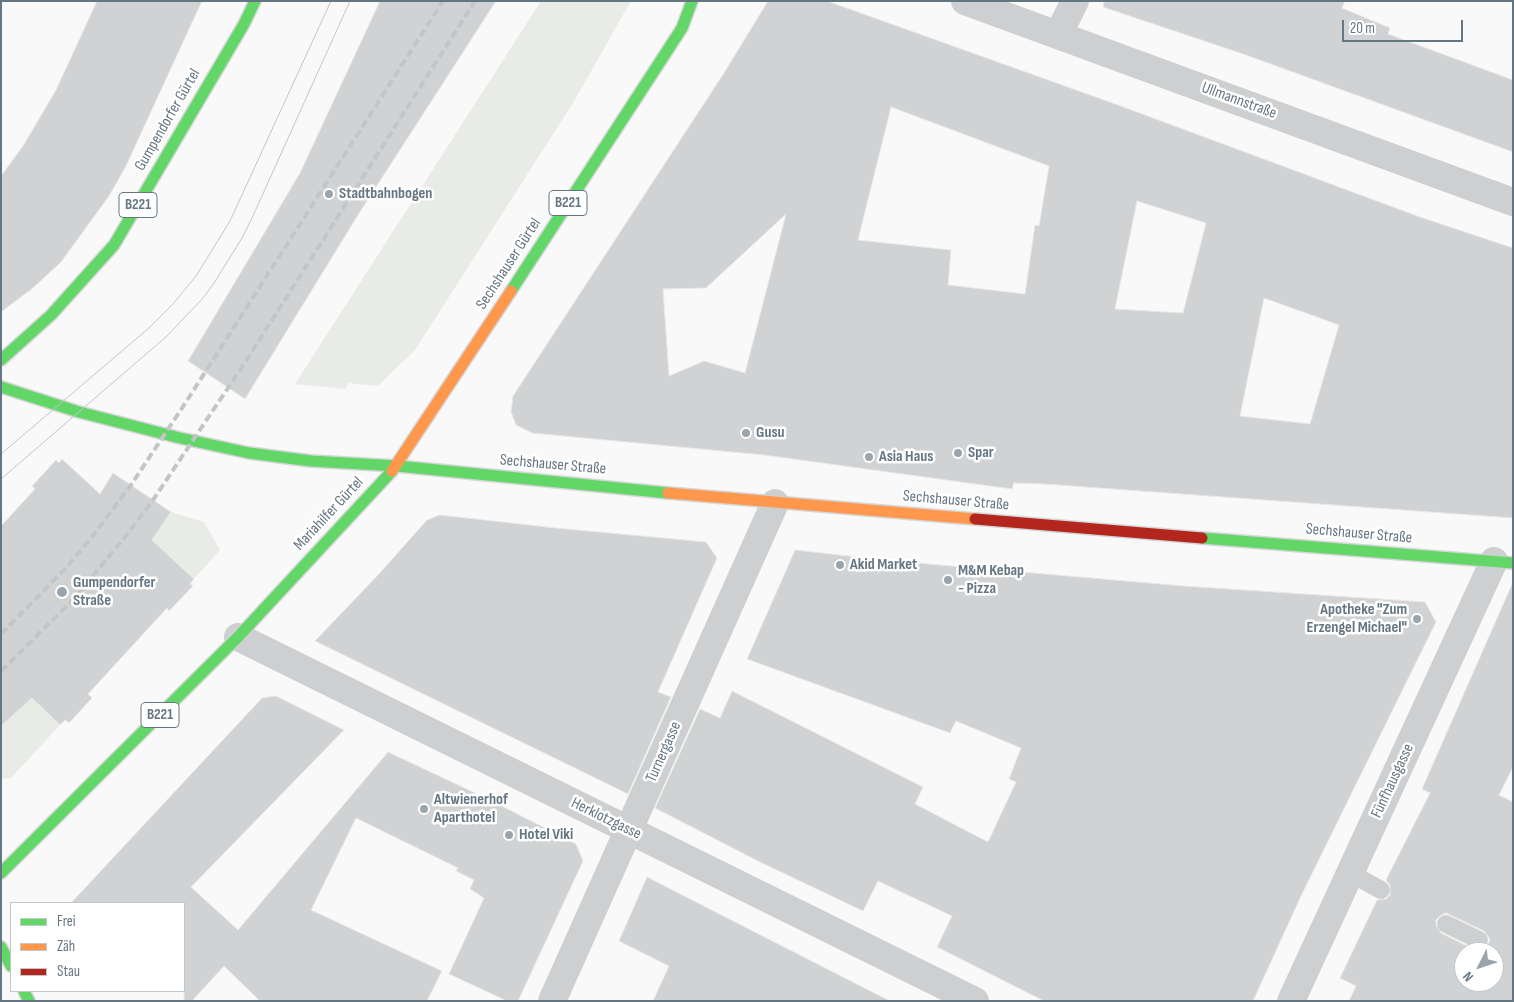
<!DOCTYPE html>
<meta charset="utf-8">
<style>
body{margin:0}
#map{position:relative;width:1514px;height:1002px;overflow:hidden;background:#f9f9f9;font-family:"Sofia Sans Condensed",sans-serif}
canvas{display:block}
.frame{position:absolute;inset:0;border:2px solid #657683;pointer-events:none}
.legend{position:absolute;left:10px;top:902px;width:175px;height:90px;box-sizing:border-box;background:#fff;border:1px solid #c1c8cd;margin:0;padding:6px 9px;list-style:none;font-size:15px;color:#657683}
.legend li{display:flex;align-items:center;gap:10px;height:25px}
.legend b{width:25px;border:1px solid #c1c8cd}
.north{position:absolute;left:1454px;top:942px;width:50px;height:50px;box-sizing:border-box;background:#fff;border:1px solid #c1c8cd;border-radius:50%;rotate:229deg;font-size:14px;font-weight:700;line-height:20px;text-align:center;color:#657683}
.north::after{content:'';display:block;margin:auto;width:18px;height:22px;background:#99a4ac;clip-path:polygon(50% 0,100% 100%,50% 72%,0 100%)}
.scale{position:absolute;left:1342px;top:20px;width:121px;height:22px;box-sizing:border-box;border:2px solid #657683;border-top:0;padding-left:6px;font-size:15px;line-height:18px;white-space:nowrap;color:#657683;-webkit-text-stroke:4px #fff;paint-order:stroke}
</style>
<div id="map">
<canvas width="1514" height="1002"></canvas>
<div class="frame"></div>
<ul class="legend">
<li><b style="height:6px;background:#63d668"></b>Frei</li>
<li><b style="height:6px;background:#ff974d"></b>Zäh</li>
<li><b style="height:6px;background:#b3261e"></b>Stau</li>
</ul>
<div class="north">N</div>
<div class="scale">20 m</div>
</div>
<script>
const ctx = document.querySelector('canvas').getContext('2d');
ctx.lineJoin = 'round';
function fillPath(path, color) {
  ctx.fillStyle = color;
  ctx.fill(path, 'evenodd');
}
function toPath(rows) {
  const path = new Path2D();
  for (const r of rows) {
    path.moveTo(r[0], r[1]);
    for (let i = 2; i < r.length; i += 2) path.lineTo(r[i], r[i + 1]);
  }
  return path;
}
function stroke(path, color, width, dash) {
  ctx.strokeStyle = color;
  ctx.lineWidth = width;
  ctx.lineCap = dash ? 'butt' : 'round';
  ctx.setLineDash(dash || []);
  ctx.stroke(path);
}
function write(font, color, halo, rows, align = 'center') {
  ctx.font = font + ' "Sofia Sans Condensed",sans-serif';
  ctx.lineWidth = 5;
  ctx.setLineDash([]);
  ctx.textBaseline = 'middle';
  ctx.strokeStyle = halo;
  ctx.fillStyle = color;
  for (const [text, x, y, turn = 0] of rows) {
    ctx.save();
    ctx.translate(x, y);
    ctx.rotate((+turn || 0) * Math.PI / 180);
    ctx.textAlign = isNaN(turn) ? turn : align;
    if (halo) ctx.strokeText(text, 0, 0);
    ctx.fillText(text, 0, 0);
    ctx.restore();
  }
}
const green = toPath([
 [541,1,631,1,573,103,415,350,378,386,348,383,346,389,295,384],
 [171,512,204,522,220,550,194,579,173,559,149,545],
 [36,694,39,705,60,725,11,778,1,779,1,725]
]);
const building = toPath([
 [97,1,202,1,125,168,109,196,61,262,33,288,1,312,1,176,23,146,56,90,97,1],
 [380,1,496,1,358,215,245,399,188,361,300,173,380,1],
 [768,1,827,1,1118,105,1420,217,1513,248,1513,518,1044,484,1014,483,1012,489,764,455,532,433,516,425,511,412,513,396,724,73,768,1],
 [891,107,1049,166,1039,226,1035,225,1025,294,948,285,951,250,858,240,891,107],
 [1137,201,1206,223,1183,313,1115,309,1137,201],
 [786,214,745,373,704,361,669,376,663,289,706,288,786,214],
 [1264,298,1339,325,1310,424,1240,416,1264,298],
 [1104,1,1345,1,1342,8,1390,28,1388,34,1513,80,1513,152,1246,55,1103,7,1104,1],
 [62,459,100,494,113,473,171,512,152,540,194,579,190,584,193,586,169,611,167,608,88,694,92,698,69,723,65,720,60,725,32,698,1,726,1,526,35,489,32,486,56,460,59,463,62,459],
 [440,515,556,528,706,542,717,558,658,692,671,697,628,794,315,641,378,575,427,520,440,515],
 [795,550,894,561,1184,586,1425,602,1436,622,1301,896,1253,1001,1044,1001,937,947,952,916,878,881,863,911,760,862,655,808,700,709,720,718,732,691,923,787,915,804,988,842,1016,782,1009,779,1021,748,956,721,950,733,747,659,795,550],
 [1513,582,1513,767,1499,795,1513,802,1513,1001,1349,1001,1356,986,1340,978,1377,900,1386,899,1390,895,1390,885,1386,880,1430,793,1422,789,1513,582],
 [1446,913,1484,931,1490,939,1488,945,1480,950,1475,950,1441,933,1436,925,1436,920,1440,916,1446,913],
 [1464,952,1494,952,1494,982,1464,982,1464,952],
 [276,696,344,730,191,887,238,930,388,752,490,800,576,844,583,861,518,1001,507,1001,449,974,484,898,470,889,474,880,456,871,458,868,356,818,311,910,442,971,427,1001,260,1001,224,966,192,1001,184,1001,184,903,71,903,262,698,276,696],
 [647,877,731,920,890,1001,653,1001,669,966,619,941,647,877]
]);
const lane = toPath([
 [1350,873,1381,890],
 [1446,924,1479,940]
]);
const street = toPath([
 [965,1,1513,202],
 [1058,35,1075,1],
 [238,637,975,1001],
 [552,1001,775,503],
 [1291,1001,1494,561]
]);
const fast = toPath([
 [511,291,682,28,692,1],
 [1,360,51,315,114,245,244,24,255,1],
 [1,387,79,412,180,438,249,453,311,461,397,466,668,493],
 [1202,538,1513,563],
 [1,873,238,637,392,471],
 [1,947,11,966],
 [24,991,29,1001]
]);
const slow = toPath([
 [392,471,511,291],
 [668,493,975,519]
]);
const jam = toPath([
 [975,519,1202,538]
]);
const tram = toPath([
 [1,454,149,328,173,304,196,276,230,221,331,1],
 [1,479,167,336,203,298,214,283,242,238,252,218,350,1]
]);
const rail = toPath([
 [1,634,66,568,92,537,131,485,186,402,443,1],
 [1,671,72,601,125,537,153,500,244,364,475,1]
]);
const markers = [
 [329,194,5,"#99a4ac"],
 [746,433,5,"#99a4ac"],
 [958,453,5,"#99a4ac"],
 [869,457,5,"#99a4ac"],
 [840,565,5,"#99a4ac"],
 [948,580,5,"#99a4ac"],
 [62,592,6,"#99a4ac"],
 [1417,619,5,"#99a4ac"],
 [424,809,5,"#99a4ac"],
 [509,835,5,"#99a4ac"]
];
const shields = [
 [568,203,38],
 [138,205,38],
 [160,715,38]
];
const shieldNames = [
 ["B221",568,203],
 ["B221",138,205],
 ["B221",160,715]
];
const streetNames = [
 ["Ullmannstraße",1239,101,20],
 ["Gumpendorfer Gürtel",168,120,-60],
 ["Sechshauser Gürtel",509,264,-57],
 ["Sechshauser Straße",553,465,5],
 ["Sechshauser Straße",956,501,5],
 ["Mariahilfer Gürtel",329,514,-47],
 ["Sechshauser Straße",1359,534,5],
 ["Turnergasse",664,752,-66],
 ["Fünfhausgasse",1393,781,-65],
 ["Herklotzgasse",606,819,26]
];
const poiNames = [
 ["Stadtbahnbogen",339,194],
 ["Gusu",756,433],
 ["Spar",968,453],
 ["Asia Haus",879,457],
 ["Akid Market",850,565],
 ["M&M Kebap",958,571],
 ["- Pizza",958,589],
 ["Gumpendorfer",73,583],
 ["Straße",73,601],
 ["Apotheke \"Zum",1407,610,"right"],
 ["Erzengel Michael\"",1407,628,"right"],
 ["Altwienerhof",434,800],
 ["Aparthotel",434,818],
 ["Hotel Viki",519,835]
];
fillPath(green, '#e8ebe6');
fillPath(building, '#d0d2d3');
stroke(building, '#e8e8e8', 1);
stroke(fast, '#d5d6d7', 14);
stroke(slow, '#d5d6d7', 14);
stroke(jam, '#d5d6d7', 14);
stroke(lane, '#cecfd0', 18);
stroke(street, '#cecfd0', 28);
stroke(fast, '#63d668', 11);
stroke(slow, '#ff974d', 11);
stroke(jam, '#b3261e', 11);
stroke(tram, '#c3c5c6', 1);
stroke(rail, '#c3c5c6', 4, [8, 4]);
for (const [x, y, r, color] of markers) {
  const dot = new Path2D();
  dot.arc(x, y, r, 0, 2 * Math.PI);
  ctx.fillStyle = color;
  ctx.fill(dot);
  stroke(dot, '#fff', 2);
}
for (const [x, y, w] of shields) {
  const box = new Path2D();
  box.roundRect(x - w / 2, y - 12.5, w, 25, 4);
  ctx.fillStyle = '#fff';
  ctx.fill(box);
  stroke(box, '#657683', 1);
}
write('bold 15px', '#657683', null, shieldNames);
write('16px', '#657683', '#fff', streetNames);
write('bold 16px', '#657683', '#fff', poiNames, 'left');
</script>
